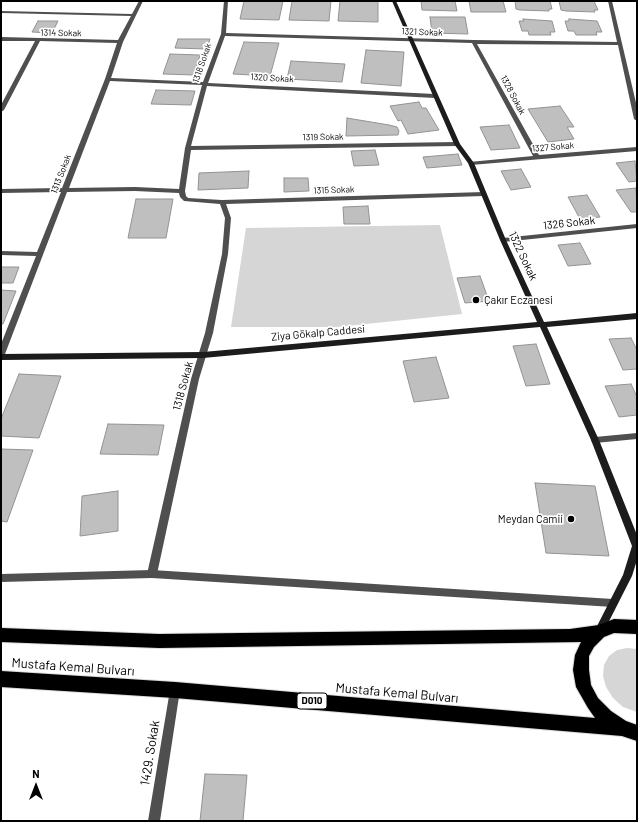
<!DOCTYPE html>
<meta charset="utf-8">
<style>
body{margin:0}
#map{position:relative;width:638px;height:822px;overflow:hidden;background:#fff;font-family:Barlow,sans-serif}
canvas{display:block}
.frame{position:absolute;inset:0;border:2px solid #000;pointer-events:none}
.north{position:absolute;left:16px;top:766px;width:40px;height:40px;-webkit-text-stroke:3px #fff;paint-order:stroke;rotate:0deg;font-size:11px;font-weight:700;line-height:16px;text-align:center;color:#000}
.north::after{content:'';display:block;margin:auto;width:14px;height:18px;background:#000;clip-path:polygon(50% 0,100% 100%,50% 72%,0 100%)}
</style>
<div id="map">
<canvas width="638" height="822"></canvas>
<div class="frame"></div>
<div class="north">N</div>
</div>
<script>
const ctx = document.querySelector('canvas').getContext('2d');
ctx.lineJoin = 'round';
function fillPath(path, color) {
  ctx.fillStyle = color;
  ctx.fill(path, 'evenodd');
}
function toPath(rows) {
  const path = new Path2D();
  for (const r of rows) {
    path.moveTo(r[0], r[1]);
    for (let i = 2; i < r.length; i += 2) path.lineTo(r[i], r[i + 1]);
  }
  return path;
}
function stroke(path, color, width, dash) {
  ctx.strokeStyle = color;
  ctx.lineWidth = width;
  ctx.lineCap = dash ? 'butt' : 'round';
  ctx.setLineDash(dash || []);
  ctx.stroke(path);
}
function write(font, color, halo, rows, align = 'center') {
  ctx.font = font + ' Barlow,sans-serif';
  ctx.lineWidth = 3.5;
  ctx.setLineDash([]);
  ctx.textBaseline = 'middle';
  ctx.strokeStyle = halo;
  ctx.fillStyle = color;
  for (const [text, x, y, turn = 0] of rows) {
    ctx.save();
    ctx.translate(x, y);
    ctx.rotate((+turn || 0) * Math.PI / 180);
    ctx.textAlign = isNaN(turn) ? turn : align;
    if (halo) ctx.strokeText(text, 0, 0);
    ctx.fillText(text, 0, 0);
    ctx.restore();
  }
}
const green = toPath([
 [440,225,462,314,337,327,231,327,246,228],
 [627,648,637,649,637,712,623,707,613,698,606,687,603,676,604,665,609,656,617,650]
]);
const building = toPath([
 [244,1,283,1,279,20,240,19,244,1],
 [292,1,331,1,329,21,289,20,292,1],
 [340,1,378,1,378,22,338,21,340,1],
 [421,1,455,1,457,11,422,10,421,1],
 [469,1,503,1,506,12,471,12,469,1],
 [515,1,550,1,552,9,549,9,549,11,520,10,516,9,515,1],
 [559,1,594,1,598,10,594,10,595,12,566,11,561,10,559,1],
 [430,17,465,17,468,34,432,33,430,17],
 [523,19,552,21,555,32,550,32,551,35,529,35,528,31,522,31,519,21,524,21,523,19],
 [569,19,597,21,602,32,596,32,597,35,576,35,574,31,568,31,565,21,569,21,569,19],
 [38,21,58,21,52,33,32,32,38,21],
 [178,39,210,39,207,49,175,48,178,39],
 [244,42,279,43,270,76,233,74,244,42],
 [366,50,404,52,401,86,361,83,366,50],
 [170,54,200,55,194,75,163,74,170,54],
 [291,61,345,64,342,82,287,79,291,61],
 [156,90,195,91,191,105,151,104,156,90],
 [419,102,422,108,426,108,439,130,408,134,401,120,398,121,390,106,419,102],
 [560,106,574,127,567,127,574,139,548,142,528,109,560,106],
 [347,118,389,125,397,127,399,131,398,135,346,136,347,118],
 [509,125,520,148,491,150,480,127,509,125],
 [375,150,379,165,354,166,351,151,375,150],
 [458,154,462,165,427,168,423,157,458,154],
 [635,161,637,181,629,182,616,163,635,161],
 [521,169,531,187,511,190,501,171,521,169],
 [249,171,248,188,198,190,199,173,249,171],
 [284,178,308,178,309,191,284,192,284,178],
 [636,188,637,212,631,212,616,190,636,188],
 [587,195,600,217,580,219,568,197,587,195],
 [136,199,173,199,166,238,128,238,136,199],
 [368,206,370,224,344,224,343,207,368,206],
 [580,243,591,264,568,266,558,245,580,243],
 [1,267,19,267,13,283,1,283,1,267],
 [480,276,489,301,465,303,457,278,480,276],
 [1,290,16,291,3,324,1,324,1,290],
 [631,338,637,350,637,369,623,370,609,339,631,338],
 [536,344,550,384,526,386,513,346,536,344],
 [436,357,449,398,414,402,403,361,436,357],
 [19,374,61,376,39,438,1,436,1,419,19,374],
 [631,384,637,397,637,415,619,417,605,386,631,384],
 [108,424,164,425,158,455,100,454,108,424],
 [1,449,33,450,7,522,1,521,1,449],
 [535,483,595,486,609,556,546,553,535,483],
 [118,491,118,531,80,536,82,496,118,491],
 [205,774,247,775,243,821,200,821,205,774]
]);
const lane = toPath([
 [152,570,613,599,616,600,618,603,616,606,613,607,152,578,1,582,1,574,152,570]
]);
const street = toPath([
 [139,1,143,1,123,42,111,78,203,82,221,34,224,1,228,1,226,33,474,40,617,42,608,1,612,1,637,107,637,121,634,119,618,45,477,44,539,155,637,147,637,151,471,165,469,164,469,162,533,156,472,43,225,36,208,83,435,94,438,96,435,98,207,86,191,146,457,142,460,144,457,146,191,150,185,191,186,196,188,198,222,200,484,192,487,194,484,196,226,204,231,218,228,254,213,333,199,379,157,574,155,577,152,578,149,577,147,574,191,379,205,333,222,254,225,218,220,204,184,201,180,197,179,193,135,191,67,192,5,354,1,357,1,344,36,256,1,255,1,251,37,252,61,192,1,193,1,189,62,188,105,79,117,43,40,41,4,110,1,112,1,105,35,41,1,41,1,37,118,40,131,16,1,13,1,11,132,14,139,1],
 [110,81,202,85,185,148,179,189,135,187,69,188,110,81],
 [637,224,637,228,503,242,500,240,503,238,637,224],
 [637,433,637,439,595,443,592,442,591,440,592,438,595,437,637,433],
 [175,685,179,686,180,690,160,821,148,821,170,690,171,686,175,685]
]);
const secondary = toPath([
 [392,1,396,1,460,144,474,163,506,240,544,322,637,313,637,319,547,327,599,440,637,535,637,560,632,576,602,635,599,637,596,635,594,632,623,575,632,546,591,440,540,327,203,358,1,360,1,354,203,352,537,322,500,240,468,163,454,144,392,1]
]);
const highway = toPath([
 [614,619,637,620,637,634,614,633,604,637,594,647,589,656,589,670,591,685,598,698,611,711,626,721,637,725,637,741,622,736,175,698,1,687,1,671,175,682,595,718,588,708,576,687,573,670,575,655,581,642,159,648,1,642,1,628,159,634,570,629,599,625,614,619]
]);
const markers = [
 [476,300,4,"#000"],
 [571,519,4,"#000"]
];
const farStreetnames = [
 ["1321 Sokak",422,32,2],
 ["1314 Sokak",61,33,1],
 ["1318 Sokak",202,63,-71],
 ["1320 Sokak",272,78,3],
 ["1328 Sokak",513,95,62],
 ["1319 Sokak",323,137,-1],
 ["1327 Sokak",553,147,-5],
 ["1313 Sokak",61,174,-69],
 ["1315 Sokak",334,190,-2]
];
const shields = [
 [312,701,30]
];
const shieldNames = [
 ["D010",312,701]
];
const streetNames = [
 ["1326 Sokak",569,223,-6],
 ["1322 Sokak",523,256,65],
 ["Ziya Gökalp Caddesi",318,333,-5],
 ["1318 Sokak",183,386,-75]
];
const poiNames = [
 ["Çakır Eczanesi",484,300],
 ["Meydan Camii",563,519,"right"]
];
const nearStreetnames = [
 ["Mustafa Kemal Bulvarı",73,667,4],
 ["Mustafa Kemal Bulvarı",397,693,5],
 ["1429. Sokak",150,753,-81]
];
fillPath(green, '#d6d6d6');
fillPath(building, '#bfbfbf');
stroke(building, '#939393', 1);
stroke(highway, '#dbdbdb', 2);
fillPath(lane, '#4f4f4f');
fillPath(street, '#4f4f4f');
fillPath(secondary, '#1c1c1c');
fillPath(highway, '#000');
for (const [x, y, r, color] of markers) {
  const dot = new Path2D();
  dot.arc(x, y, r, 0, 2 * Math.PI);
  ctx.fillStyle = color;
  ctx.fill(dot);
  stroke(dot, '#fff', 1.5);
}
write('9px', '#000', '#fff', farStreetnames);
for (const [x, y, w] of shields) {
  const box = new Path2D();
  box.roundRect(x - w / 2, y - 8, w, 16, 3);
  ctx.fillStyle = '#fff';
  ctx.fill(box);
  stroke(box, '#000', 1);
}
write('bold 10px', '#000', null, shieldNames);
write('11px', '#000', '#fff', streetNames);
write('11px', '#000', '#fff', poiNames, 'left');
write('13px', '#000', '#fff', nearStreetnames);
</script>
